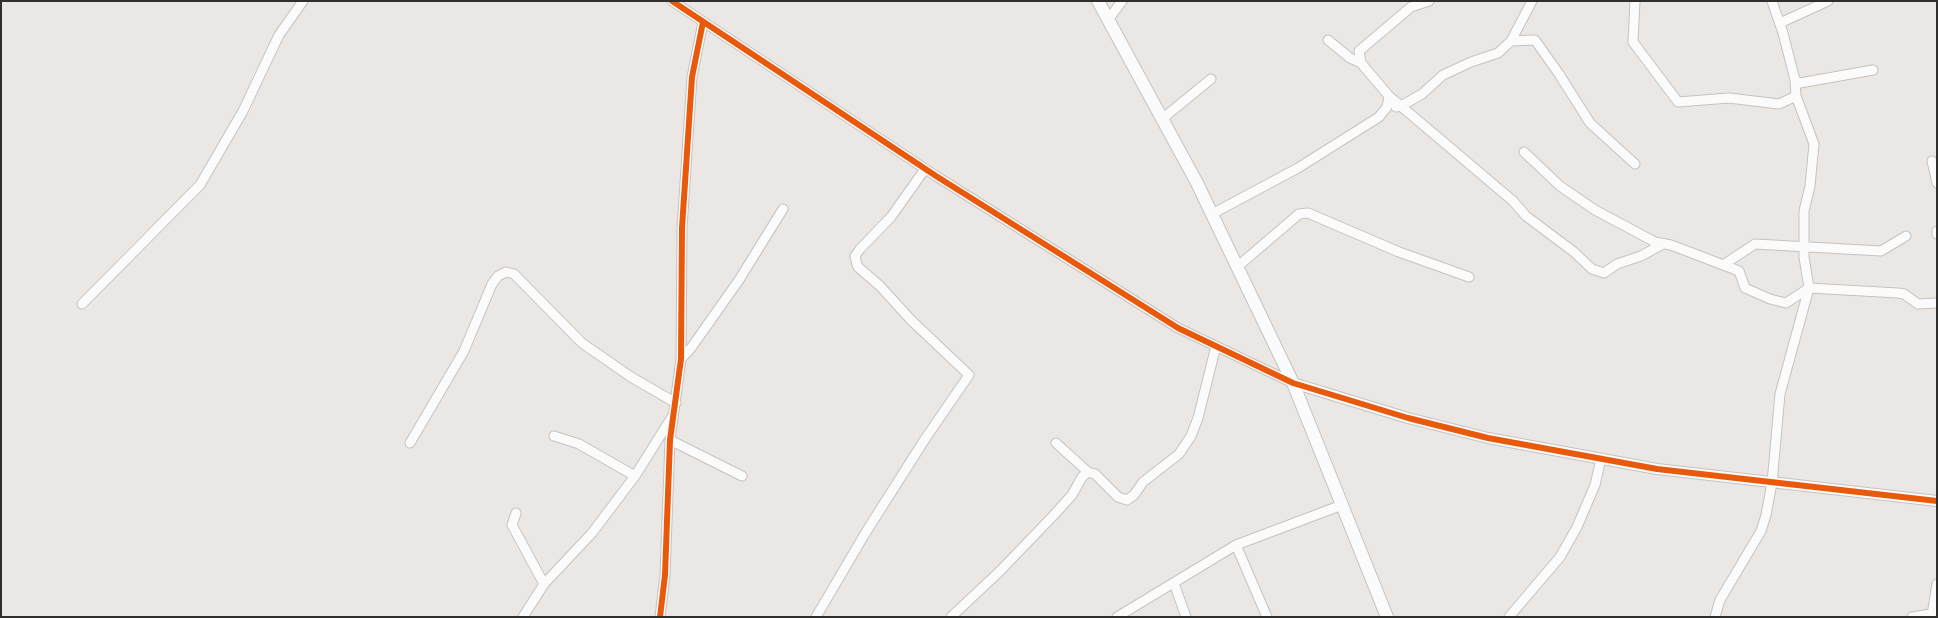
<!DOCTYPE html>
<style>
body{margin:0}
#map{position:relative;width:1938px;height:618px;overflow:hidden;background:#eae7e4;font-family:Montserrat,sans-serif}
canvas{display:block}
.frame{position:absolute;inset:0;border:2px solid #312f2d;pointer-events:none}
</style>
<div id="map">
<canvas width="1938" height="618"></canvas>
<div class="frame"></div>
</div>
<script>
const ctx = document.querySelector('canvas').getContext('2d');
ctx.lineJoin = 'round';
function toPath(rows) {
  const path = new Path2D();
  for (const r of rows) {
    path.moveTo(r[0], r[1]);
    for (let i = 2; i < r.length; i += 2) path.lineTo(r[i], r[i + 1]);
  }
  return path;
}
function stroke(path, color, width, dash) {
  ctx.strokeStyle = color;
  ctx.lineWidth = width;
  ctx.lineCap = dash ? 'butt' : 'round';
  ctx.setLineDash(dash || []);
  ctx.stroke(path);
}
const minor = toPath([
 [672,1,936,176,1178,328,1293,383],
 [1635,1,1633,42,1678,102,1729,98,1779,104,1796,96],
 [1772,1,1783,33,1795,80,1800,83,1873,70],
 [1108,20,1122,1],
 [1780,23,1828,1],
 [1328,40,1350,58,1361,63],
 [1511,41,1535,40,1559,74,1590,123,1635,164],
 [1389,96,1513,201,1526,216,1574,252,1592,269,1604,273,1617,264,1641,256,1663,244],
 [1396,107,1401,106,1422,94,1443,75,1471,62,1498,53,1511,41,1532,1],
 [1162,119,1211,79],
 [1524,152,1560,186,1595,210,1655,242,1671,245,1739,271,1745,288,1770,299,1786,303,1809,288,1898,293,1904,294,1918,304,1937,303],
 [1932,161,1937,183],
 [1212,214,1298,168,1379,117,1387,107,1389,96,1361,63,1359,51,1411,7,1429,1],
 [1937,231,1937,234],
 [1723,265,1755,244,1881,251,1906,236],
 [1237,267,1299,214,1308,213,1399,252,1469,277],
 [82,304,200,185,243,111,279,35,303,1],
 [681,359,691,348,739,280,783,209],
 [554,436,579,444,635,476],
 [670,440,742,476],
 [410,443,464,351,492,284,498,276,506,272,514,274,582,343,631,377,676,403],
 [1056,443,1088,472],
 [516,513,512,525,544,584],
 [1236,545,1267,617],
 [1174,583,1186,617],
 [1932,615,1937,584],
 [523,617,544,584,592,533,635,476,672,417],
 [660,617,665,575,670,440,681,359,682,228,692,77,703,22],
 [816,617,866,532,925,439,969,375,911,320,880,286,858,267,856,261,855,256,860,249,891,217,925,169],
 [951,617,999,572,1052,517,1072,495,1082,477,1088,472,1095,474,1118,497,1127,500,1134,495,1143,482,1179,454,1191,436,1198,418,1216,346],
 [1117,617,1236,545,1342,505],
 [1509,617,1560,557,1577,527,1595,485,1601,459],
 [1715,617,1720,600,1761,531,1766,515,1772,483,1780,394,1809,288,1804,257,1804,211,1810,186,1814,144,1796,96,1795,80],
 [1912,617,1937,613]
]);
const tertiary = toPath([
 [1293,383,1408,418,1488,438,1657,469,1937,501]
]);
const secondary = toPath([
 [1098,1,1197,183,1293,383,1387,617]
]);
const cycleway = toPath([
 [672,1,936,176,1178,328,1293,383,1408,418,1488,438,1657,469,1937,501],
 [660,617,665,575,670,440,681,359,682,228,692,77,703,22]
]);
stroke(minor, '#c5c3c1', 11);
stroke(tertiary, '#c5c3c1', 12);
stroke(secondary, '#c5c3c1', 14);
stroke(minor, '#fcfbfb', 9);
stroke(tertiary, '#fcfbfb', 10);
stroke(secondary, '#fcfbfb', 12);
stroke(cycleway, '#e8590c', 6);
</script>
